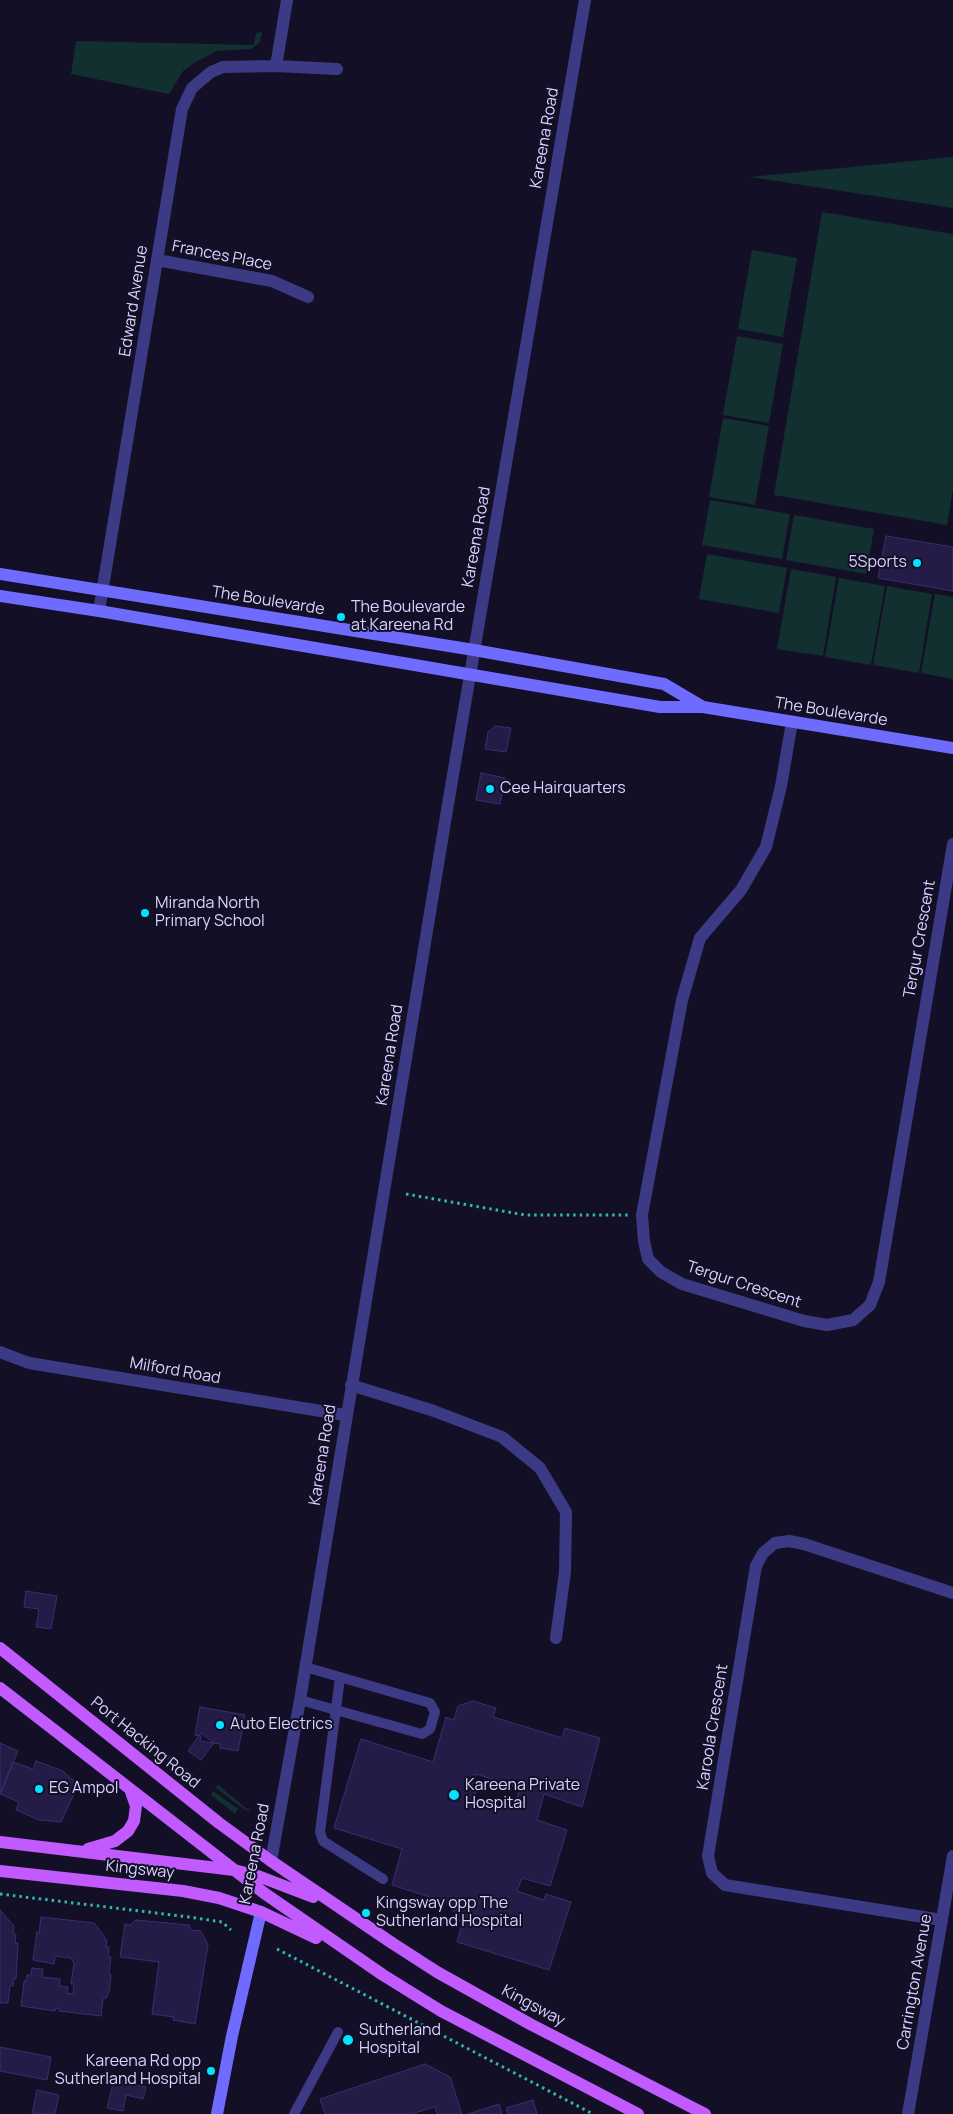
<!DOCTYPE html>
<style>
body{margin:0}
canvas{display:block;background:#130f26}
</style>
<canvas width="953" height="2114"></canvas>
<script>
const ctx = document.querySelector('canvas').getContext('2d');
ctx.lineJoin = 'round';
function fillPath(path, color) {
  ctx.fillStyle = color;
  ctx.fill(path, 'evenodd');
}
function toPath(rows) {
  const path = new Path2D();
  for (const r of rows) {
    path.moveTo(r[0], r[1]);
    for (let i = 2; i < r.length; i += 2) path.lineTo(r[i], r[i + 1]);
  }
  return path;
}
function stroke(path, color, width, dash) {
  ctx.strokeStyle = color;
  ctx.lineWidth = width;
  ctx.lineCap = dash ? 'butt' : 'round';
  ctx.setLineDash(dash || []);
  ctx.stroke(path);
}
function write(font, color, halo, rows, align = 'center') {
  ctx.font = font + ' Manrope,sans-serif';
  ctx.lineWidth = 4;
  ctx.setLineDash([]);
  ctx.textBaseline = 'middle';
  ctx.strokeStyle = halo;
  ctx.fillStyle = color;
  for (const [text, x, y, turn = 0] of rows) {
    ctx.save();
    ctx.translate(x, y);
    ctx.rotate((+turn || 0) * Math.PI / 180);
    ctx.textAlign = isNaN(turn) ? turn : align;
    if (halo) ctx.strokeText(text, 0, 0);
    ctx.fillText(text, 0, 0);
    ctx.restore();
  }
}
const green = toPath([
 [262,32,260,42,251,49,217,51,194,63,183,71,169,94,71,74,76,41,254,45,256,33],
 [953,157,953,208,750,177],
 [822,212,953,234,953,489,947,525,774,495],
 [752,250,797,258,783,337,738,329],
 [737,336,783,344,769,423,723,415],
 [723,418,769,426,755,505,709,497],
 [710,500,790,514,782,559,702,545],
 [794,515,874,529,866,574,786,560],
 [707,554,787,568,779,613,699,599],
 [791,569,836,577,823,656,777,649],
 [839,578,885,586,871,665,825,657],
 [887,586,932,594,919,673,873,665],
 [935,594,953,597,953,679,921,673],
 [168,1754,196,1777,194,1780,166,1758],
 [218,1785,247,1809,249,1809,250,1811,245,1810,216,1788],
 [213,1791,238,1809,235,1814,211,1795]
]);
const building = toPath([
 [886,536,953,547,953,591,878,578,886,536],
 [496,726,511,728,506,752,485,749,488,732,496,726],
 [481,773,505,778,500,804,476,800,481,773],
 [26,1591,57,1596,51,1629,36,1627,39,1609,24,1607,26,1591],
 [473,1701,496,1708,493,1717,562,1738,565,1728,600,1738,582,1807,544,1794,537,1820,567,1830,550,1886,522,1878,517,1891,544,1900,546,1894,571,1902,549,1970,457,1942,462,1924,448,1903,392,1885,402,1849,334,1828,361,1739,433,1762,446,1717,454,1720,458,1706,473,1701],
 [476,1774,520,1788,513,1810,474,1798,476,1790,471,1789,476,1774],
 [200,1707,245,1715,238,1751,220,1748,220,1744,200,1741,201,1736,195,1735,200,1707],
 [201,1733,214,1743,201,1760,188,1751,201,1733],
 [0,1743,18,1751,0,1794,0,1743],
 [36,1761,63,1771,78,1785,61,1822,39,1820,16,1810,19,1802,0,1794,13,1762,33,1769,36,1761],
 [0,1910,14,1926,13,1934,16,1934,15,1943,18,1943,16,1979,14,1978,13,1986,10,1986,8,2003,0,2003,0,1910],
 [41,1917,94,1923,105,1937,105,1940,107,1940,106,1947,109,1947,108,1956,111,1957,109,1974,111,1975,109,1992,106,1998,103,1998,101,2016,59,2011,59,2009,56,2008,55,2011,21,2006,24,1981,26,1981,27,1975,31,1975,32,1968,43,1969,42,1977,60,1979,59,1986,68,1987,67,1993,73,1994,74,1984,71,1984,74,1963,71,1958,55,1956,54,1964,33,1960,37,1932,39,1933,41,1917],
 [136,1920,189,1925,191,1930,201,1931,208,1945,195,2024,173,2020,174,2017,152,2014,159,1962,120,1957,125,1924,130,1925,136,1920],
 [0,2047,51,2057,47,2080,0,2071,0,2047],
 [425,2064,450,2077,462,2114,437,2114,435,2107,411,2114,325,2114,320,2099,425,2064],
 [114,2080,146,2087,143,2099,126,2095,123,2111,107,2108,114,2080],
 [37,2090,59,2095,55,2114,32,2114,37,2090],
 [533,2100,537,2114,508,2114,506,2108,533,2100],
 [499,2104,502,2114,468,2114,499,2104]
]);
const path = toPath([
 [406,1194,525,1215,629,1215],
 [0,1894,189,1917,222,1922,231,1930],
 [277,1949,593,2114]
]);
const lane = toPath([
 [340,1678,320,1832,323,1841,383,1879],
 [300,1700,422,1734,430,1729,435,1712,430,1703,305,1667],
 [294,2114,338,2032]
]);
const street = toPath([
 [276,66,337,69],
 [157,260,272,281,308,297],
 [99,611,182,109,192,88,211,72,223,67,276,66,287,0],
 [792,722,781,786,766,847,741,890,700,938,682,1000,642,1215,644,1241,648,1259,661,1272,682,1284,804,1321,827,1325,853,1320,870,1305,879,1282,953,844],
 [0,1352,29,1363,345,1415],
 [351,1385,434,1411,502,1437,540,1468,566,1512,565,1572,556,1638],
 [271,1861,300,1700,446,816,585,0],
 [942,1920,725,1885,712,1873,708,1856,756,1566,763,1553,775,1543,789,1541,804,1544,953,1593],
 [908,2114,953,1856]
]);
const secondary = toPath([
 [0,574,474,650,664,684,703,707],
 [0,596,99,611,660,707,703,707,953,748],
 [217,2114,232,2036,261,1912]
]);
const primary = toPath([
 [0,1648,219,1823,271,1861,392,1943,437,1972,530,2024,705,2114],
 [0,1688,264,1893,383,1975,441,2011,638,2114],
 [0,1842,234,1870,258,1876,313,1897],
 [88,1849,115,1841,128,1831,134,1821,136,1806,130,1789],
 [0,1871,183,1891,219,1898,261,1912,316,1938]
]);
const markers = [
 [917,563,5,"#00e5ff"],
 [341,617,5,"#00e5ff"],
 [490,789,5,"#00e5ff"],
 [145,913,5,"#00e5ff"],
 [220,1725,5,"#00e5ff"],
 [39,1789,5,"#00e5ff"],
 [454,1795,6,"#00e5ff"],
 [366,1913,5,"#00e5ff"],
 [348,2040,6,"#00e5ff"],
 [211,2071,5,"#00e5ff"]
];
const streetNames = [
 ["Kareena Road",545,138,-80],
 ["Frances Place",222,256,11],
 ["Edward Avenue",134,301,-81],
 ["Kareena Road",477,537,-80],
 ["The Boulevarde",268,601,9],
 ["The Boulevarde",831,712,9],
 ["Tergur Crescent",920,939,-80],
 ["Kareena Road",390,1055,-81],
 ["Tergur Crescent",744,1285,18],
 ["Milford Road",175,1371,10],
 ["Kareena Road",323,1455,-81],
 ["Karoola Crescent",713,1727,-81],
 ["Port Hacking Road",145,1743,39],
 ["Kareena Road",255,1854,-79],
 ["Kingsway",140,1870,6],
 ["Carrington Avenue",915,1982,-80],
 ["Kingsway",533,2006,28]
];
const poiNames = [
 ["5Sports",907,563,"right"],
 ["The Boulevarde",351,608],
 ["at Kareena Rd",351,626],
 ["Cee Hairquarters",500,789],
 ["Miranda North",155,904],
 ["Primary School",155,922],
 ["Auto Electrics",230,1725],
 ["Kareena Private",465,1786],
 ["Hospital",465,1804],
 ["EG Ampol",49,1789],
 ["Kingsway opp The",376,1904],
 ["Sutherland Hospital",376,1922],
 ["Sutherland",359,2031],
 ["Hospital",359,2049],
 ["Kareena Rd opp",201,2062,"right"],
 ["Sutherland Hospital",201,2080,"right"]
];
fillPath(green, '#12302f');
fillPath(building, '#241b47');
stroke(building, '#3b2d73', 1);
stroke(path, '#2fb8b0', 3, [2.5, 4]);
stroke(lane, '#3d3a85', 10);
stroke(street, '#3d3a85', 12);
stroke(secondary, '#6f6bff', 12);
stroke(primary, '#c25bff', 12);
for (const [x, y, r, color] of markers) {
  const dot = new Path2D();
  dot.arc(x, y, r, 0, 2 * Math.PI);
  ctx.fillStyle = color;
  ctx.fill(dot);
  stroke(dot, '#130f26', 2);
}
write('16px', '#d9d4ff', '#130f26', streetNames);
write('16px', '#d9d4ff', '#130f26', poiNames, 'left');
</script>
